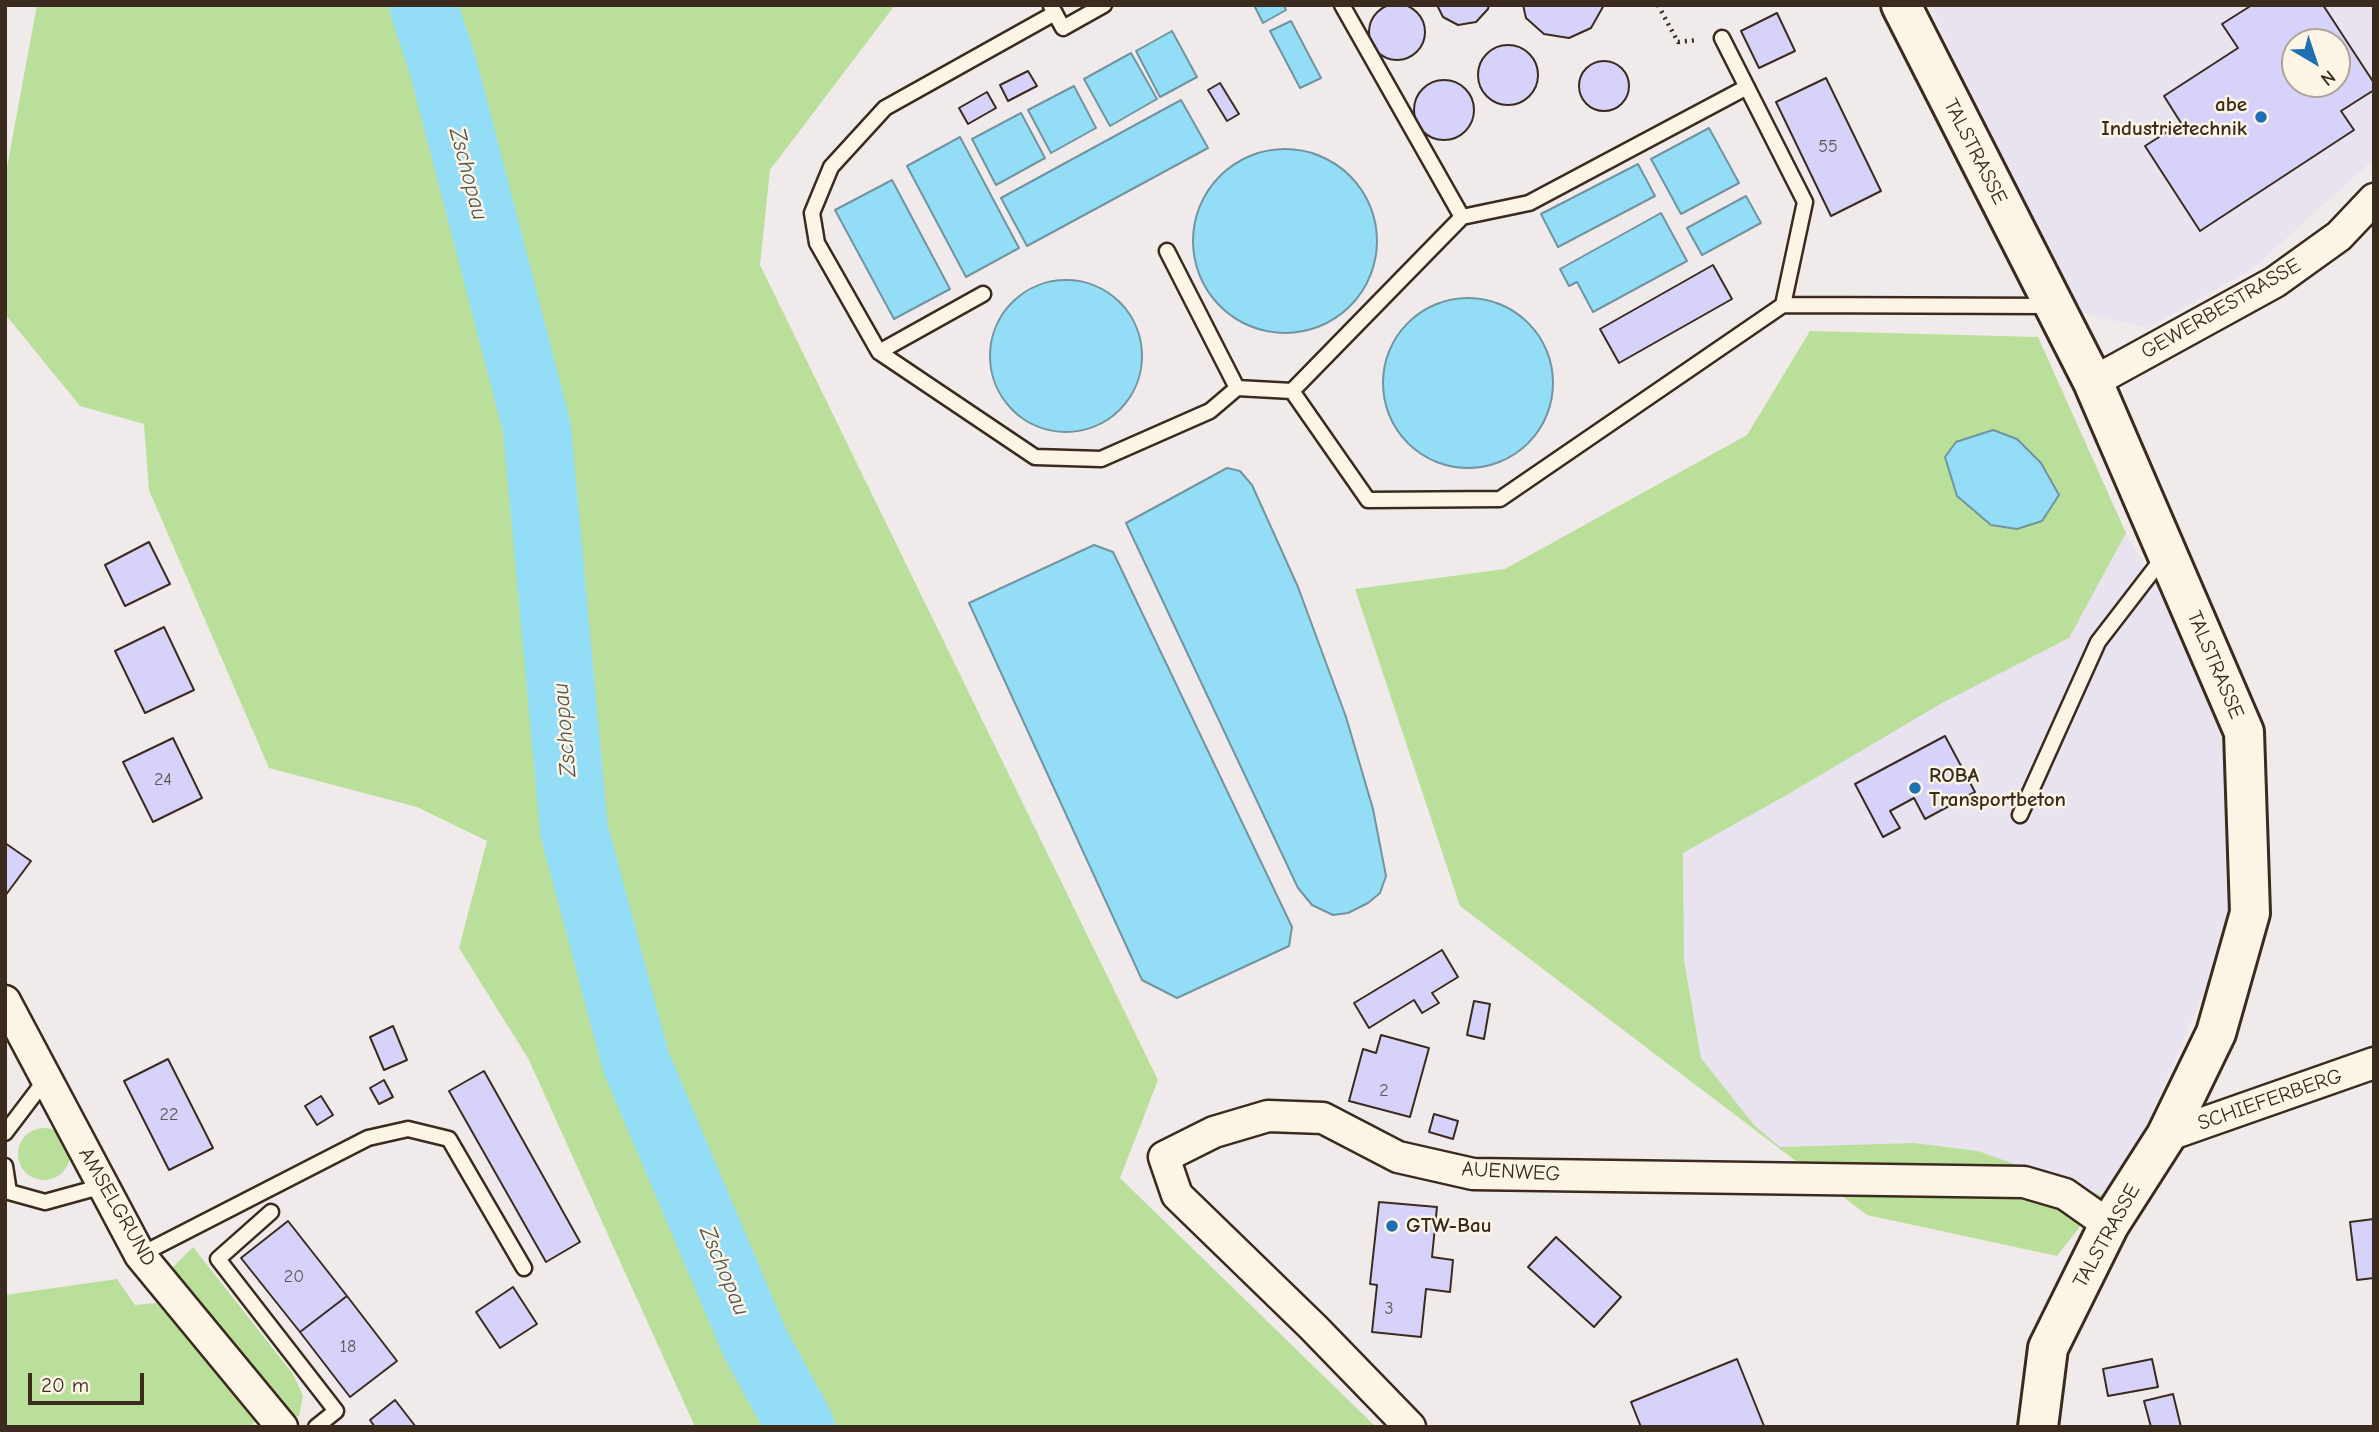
<!DOCTYPE html>
<style>
body{margin:0}
#map{position:relative;width:2379px;height:1432px;overflow:hidden;background:#f1eaeb;font-family:"Comic Neue",sans-serif}
canvas{display:block}
.frame{position:absolute;inset:0;border:7px solid #3b2a1e;pointer-events:none}
.north{position:absolute;left:2281px;top:28px;width:70px;height:70px;box-sizing:border-box;background:#fcf5e5;border:2px solid #afa495;border-radius:50%;rotate:141deg;font-size:19px;font-weight:700;line-height:28px;text-align:center;color:#3b2a1e}
.north::after{content:'';display:block;margin:auto;width:24px;height:32px;background:#1f6fb2;clip-path:polygon(50% 0,100% 100%,50% 72%,0 100%)}
.scale{position:absolute;left:28px;top:1373px;width:116px;height:32px;box-sizing:border-box;border:4px solid #3b2a1e;border-top:0;padding-left:9px;font-size:21px;line-height:24px;white-space:nowrap;color:#3b2a1e;-webkit-text-stroke:5px #fcf5e5;paint-order:stroke}
</style>
<div id="map">
<canvas width="2379" height="1432"></canvas>
<div class="frame"></div>
<div class="north">N</div>
<div class="scale">20 m</div>
</div>
<script>
const ctx = document.querySelector('canvas').getContext('2d');
ctx.lineJoin = 'round';
function fillPath(path, color) {
  ctx.fillStyle = color;
  ctx.fill(path, 'evenodd');
}
function toPath(rows) {
  const path = new Path2D();
  for (const r of rows) {
    if (r.length === 3) {
      path.moveTo(r[0] + r[2], r[1]);
      path.arc(r[0], r[1], r[2], 0, 2 * Math.PI);
      continue;
    }
    path.moveTo(r[0], r[1]);
    for (let i = 2; i < r.length; i += 2) path.lineTo(r[i], r[i + 1]);
  }
  return path;
}
function stroke(path, color, width, dash) {
  ctx.strokeStyle = color;
  ctx.lineWidth = width;
  ctx.lineCap = dash ? 'butt' : 'round';
  ctx.setLineDash(dash || []);
  ctx.stroke(path);
}
function write(font, color, halo, rows, align = 'center') {
  ctx.font = font + ' "Comic Neue",sans-serif';
  ctx.lineWidth = 5;
  ctx.setLineDash([]);
  ctx.textBaseline = 'middle';
  ctx.strokeStyle = halo;
  ctx.fillStyle = color;
  for (const [text, x, y, turn = 0] of rows) {
    ctx.save();
    ctx.translate(x, y);
    ctx.rotate((+turn || 0) * Math.PI / 180);
    ctx.textAlign = isNaN(turn) ? turn : align;
    if (halo) ctx.strokeText(text, 0, 0);
    ctx.fillText(text, 0, 0);
    ctx.restore();
  }
}
const built = toPath([
 [1928,5,2374,5,2374,159,2252,269,2148,328,2081,313],
 [2295,42,2337,42,2337,84,2295,84],
 [2126,533,2177,619,2229,733,2240,908,2121,1184,2104,1196,1978,1151,1914,1143,1780,1147,1754,1125,1701,1058,1684,960,1683,853,1785,796,1942,703,2068,638]
]);
const green = toPath([
 [37,5,895,5,770,170,760,265,1158,1080,1120,1178,1376,1427,695,1427,528,1058,459,948,487,841,417,807,269,768,149,490,144,424,80,406,5,314,5,178],
 [1810,331,2038,337,2126,533,2069,638,1942,703,1785,796,1683,853,1684,960,1701,1058,1754,1125,1780,1147,1914,1143,1978,1151,2104,1196,2057,1256,1867,1215,1460,906,1355,589,1505,569,1747,435],
 [44,1154,26],
 [193,1247,293,1374,303,1396,299,1416,290,1418,168,1272],
 [117,1279,135,1305,156,1303,199,1347,257,1417,251,1427,5,1427,5,1295]
]);
const water = toPath([
 [1254,5,1284,5,1286,10,1263,23,1254,5],
 [1291,21,1321,78,1300,88,1270,31,1291,21],
 [1172,31,1197,77,1160,97,1136,51,1172,31],
 [1131,53,1157,99,1110,126,1084,79,1131,53],
 [1074,86,1096,128,1051,153,1028,110,1074,86],
 [1181,100,1208,148,1027,246,1001,198,1181,100],
 [1021,113,1045,158,996,185,972,139,1021,113],
 [1709,128,1739,183,1681,214,1651,159,1709,128],
 [960,137,1019,248,966,277,907,166,960,137],
 [1285,241,92],
 [1638,164,1655,196,1558,247,1541,214,1638,164],
 [892,180,950,289,894,319,835,210,892,180],
 [1746,196,1761,223,1702,255,1687,228,1746,196],
 [1661,213,1687,261,1593,312,1577,282,1569,286,1560,269,1661,213],
 [1066,356,76],
 [1468,383,85],
 [1993,430,2017,439,2041,463,2059,495,2042,521,2017,529,1991,525,1957,496,1945,457,1956,442,1993,430],
 [1227,468,1240,471,1252,485,1298,587,1346,717,1373,809,1386,876,1380,893,1368,903,1348,913,1333,915,1312,905,1298,888,1126,523,1227,468],
 [1094,545,1113,552,1292,927,1289,946,1177,998,1142,980,969,603,1094,545]
]);
const river = toPath([
 [423,5,443,66,537,428,574,830,636,1062,755,1343,801,1427]
]);
const building = toPath([
 [1397,32,28],
 [1437,5,1489,5,1488,9,1476,22,1458,25,1443,17,1437,5],
 [1523,5,1604,5,1591,28,1569,38,1544,34,1526,18,1523,5],
 [2252,5,2323,5,2374,83,2374,90,2341,111,2354,130,2200,231,2145,146,2181,123,2164,96,2238,48,2222,24,2252,5],
 [2295,42,2337,42,2337,84,2295,84,2295,42],
 [1777,13,1795,51,1759,68,1741,31,1777,13],
 [1508,75,30],
 [1604,86,25],
 [1028,71,1037,86,1008,101,1000,85,1028,71],
 [1826,78,1881,191,1831,216,1776,102,1826,78],
 [1444,110,30],
 [1220,83,1239,114,1227,121,1208,90,1220,83],
 [987,92,996,108,968,124,959,108,987,92],
 [1713,265,1732,299,1619,363,1600,329,1713,265],
 [149,542,170,584,125,606,105,565,149,542],
 [164,627,194,690,145,713,115,651,164,627],
 [1945,736,1975,792,1925,819,1914,798,1890,811,1900,828,1883,837,1855,784,1945,736],
 [173,738,202,798,153,822,123,762,173,738],
 [5,843,31,861,5,896,5,843],
 [1442,950,1458,977,1432,993,1439,1003,1422,1013,1414,1000,1369,1028,1354,1003,1442,950],
 [1474,1001,1490,1004,1484,1039,1467,1035,1474,1001],
 [393,1026,407,1060,384,1070,370,1037,393,1026],
 [1381,1035,1429,1048,1410,1117,1349,1101,1363,1049,1376,1053,1381,1035],
 [168,1059,213,1148,169,1170,124,1081,168,1059],
 [484,1071,580,1242,546,1262,449,1091,484,1071],
 [384,1080,393,1097,379,1104,370,1088,384,1080],
 [321,1096,333,1115,317,1125,305,1106,321,1096],
 [1434,1114,1458,1121,1453,1139,1429,1132,1434,1114],
 [1379,1202,1437,1207,1432,1257,1453,1260,1450,1292,1426,1289,1421,1337,1372,1332,1377,1285,1370,1284,1379,1202],
 [2374,1219,2374,1278,2357,1280,2350,1222,2374,1219],
 [288,1221,347,1296,300,1332,241,1258,288,1221],
 [1556,1237,1621,1297,1594,1327,1528,1267,1556,1237],
 [513,1287,537,1324,500,1348,476,1312,513,1287],
 [347,1296,397,1361,350,1397,300,1332,347,1296],
 [1737,1359,1764,1426,1641,1427,1631,1402,1737,1359],
 [2152,1359,2158,1387,2108,1396,2103,1369,2152,1359],
 [2173,1394,2181,1427,2151,1427,2144,1401,2173,1394],
 [395,1400,416,1427,375,1427,370,1420,395,1400]
]);
const path = toPath([
 [1658,5,1678,42,1698,40]
]);
const lane = toPath([
 [1342,5,1462,217],
 [1051,6,1063,28,1104,5],
 [1055,13,885,108,831,167,812,213,817,243,879,352,1035,457,1101,459,1210,411,1237,388,1292,391,1462,217,1529,203,1747,87],
 [1722,38,1805,202,1783,305,2050,306],
 [1167,251,1237,388],
 [879,352,983,294],
 [1292,391,1368,500,1500,499,1783,305],
 [2020,815,2098,642,2165,555],
 [5,1133,46,1079],
 [5,1166,9,1192,45,1202,103,1186],
 [271,1212,218,1259,336,1411,316,1427],
 [140,1255,368,1138,408,1129,449,1139,524,1268]
]);
const street = toPath([
 [2093,382,2275,282,2339,236,2374,199],
 [5,1001,140,1255,282,1427],
 [2166,1136,2374,1063],
 [1410,1427,1313,1327,1177,1195,1164,1157,1214,1132,1268,1116,1323,1118,1398,1157,1473,1174,2024,1182,2065,1194,2109,1225]
]);
const secondary = toPath([
 [1901,5,2093,382,2244,732,2250,913,2216,1033,2166,1136,2109,1225,2048,1348,2038,1427]
]);
const markers = [
 [2261,117,7,"#1f6fb2"],
 [1915,788,7,"#1f6fb2"],
 [1392,1226,7,"#1f6fb2"]
];
const numberNames = [
 ["55",1828,147],
 ["24",163,780],
 ["2",1384,1091],
 ["22",169,1115],
 ["20",294,1277],
 ["3",1389,1309],
 ["18",348,1347]
];
const poiNames = [
 ["abe",2247,105,"right"],
 ["Industrietechnik",2247,129,"right"],
 ["ROBA",1929,776],
 ["Transportbeton",1929,800],
 ["GTW-Bau",1406,1226]
];
const streetNames = [
 ["TALSTRASSE",1975,152,63],
 ["GEWERBESTRASSE",2221,309,-30],
 ["TALSTRASSE",2215,665,67],
 ["SCHIEFERBERG",2270,1100,-19],
 ["AUENWEG",1511,1172,3],
 ["AMSELGRUND",117,1207,60],
 ["TALSTRASSE",2107,1236,-61]
];
const waterNames = [
 ["Zschopau",468,174,75],
 ["Zschopau",565,730,-95],
 ["Zschopau",724,1271,67]
];
fillPath(built, '#e9e3f0');
fillPath(green, '#b9df9a');
fillPath(water, '#94ddf6');
stroke(water, '#7095a0', 2);
stroke(river, '#94ddf6', 68);
fillPath(building, '#d6d2fa');
stroke(building, '#3b2a1e', 2);
stroke(lane, '#3b2a1e', 19);
stroke(street, '#3b2a1e', 35);
stroke(secondary, '#3b2a1e', 44);
stroke(path, '#3b2a1e', 4.5, [2, 5]);
stroke(lane, '#fcf5e5', 14);
stroke(street, '#fcf5e5', 30);
stroke(secondary, '#fcf5e5', 38);
for (const [x, y, r, color] of markers) {
  const dot = new Path2D();
  dot.arc(x, y, r, 0, 2 * Math.PI);
  ctx.fillStyle = color;
  ctx.fill(dot);
  stroke(dot, '#fcf5e5', 2.5);
}
write('18px', '#625455', null, numberNames);
write('bold 21px', '#3b2a1e', '#fcf5e5', poiNames, 'left');
write('21px', '#3b2a1e', '#fcf5e5', streetNames);
write('italic 23px', '#515754', '#fcf5e5', waterNames);
</script>
